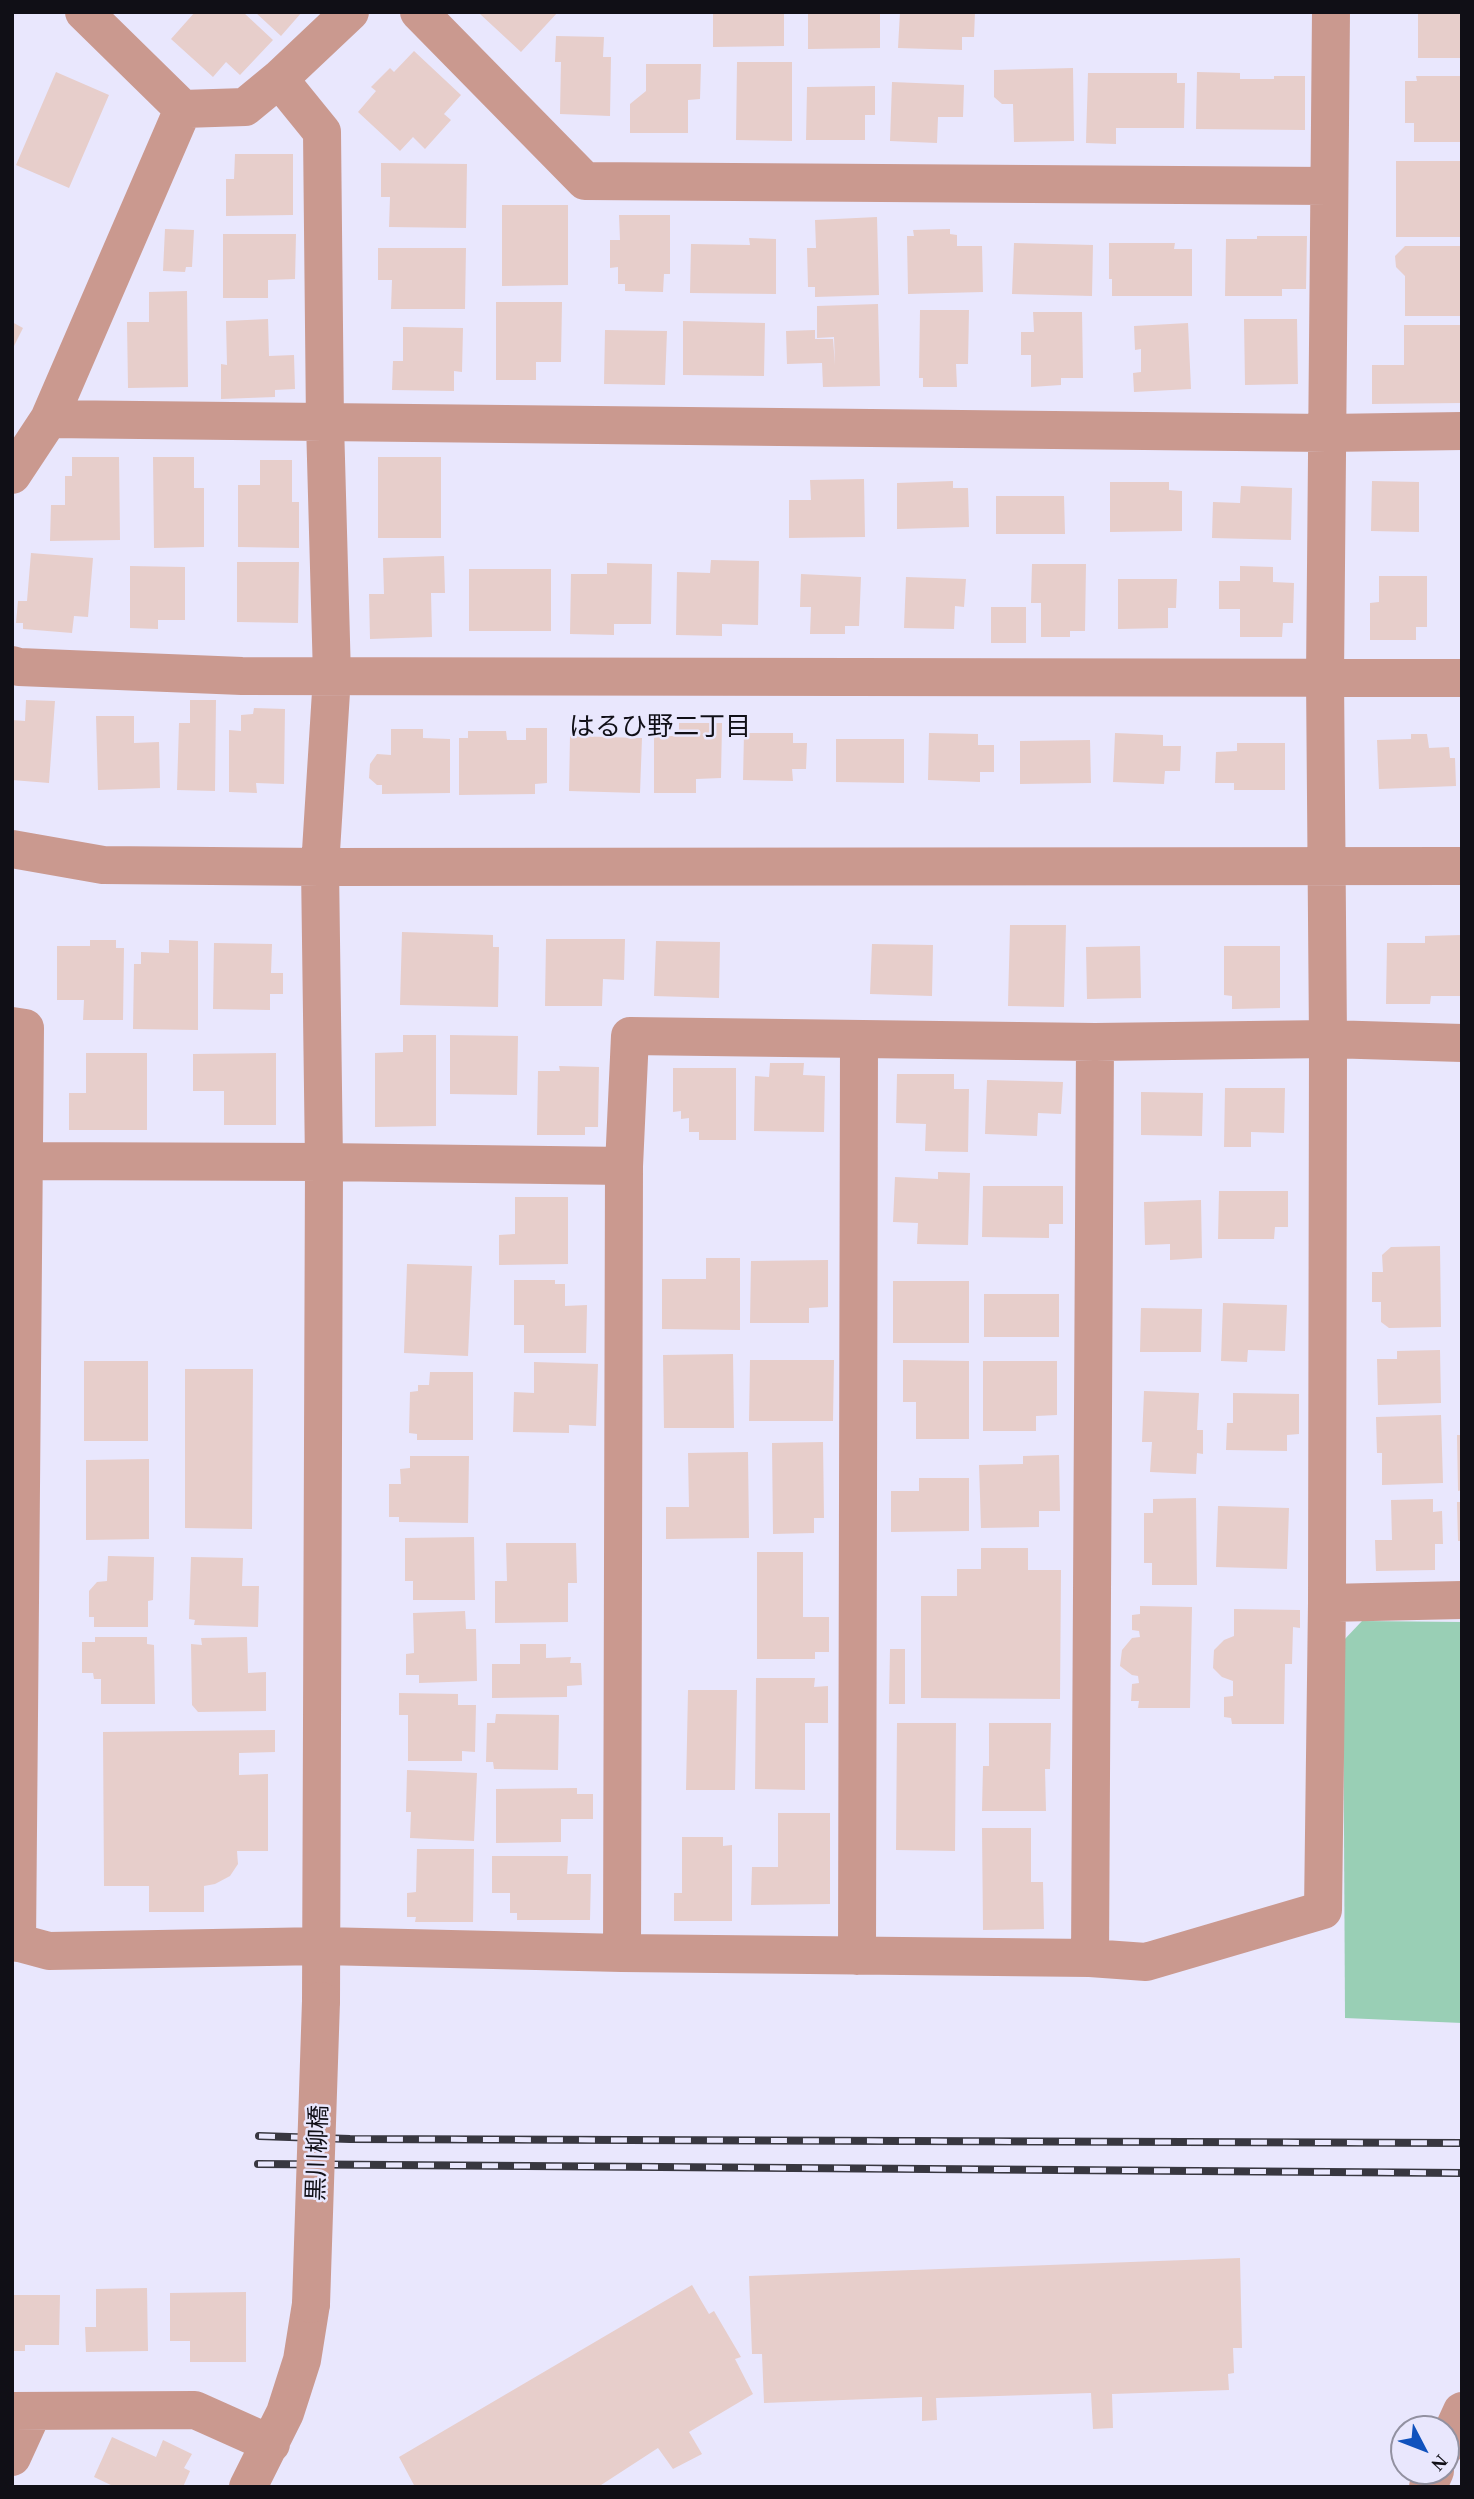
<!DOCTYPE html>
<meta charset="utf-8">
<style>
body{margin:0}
#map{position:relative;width:1474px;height:2499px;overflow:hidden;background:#e9e7fd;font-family:Georgia,serif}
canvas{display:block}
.frame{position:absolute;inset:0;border:14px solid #100f16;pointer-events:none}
.north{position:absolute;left:1390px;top:2415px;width:70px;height:70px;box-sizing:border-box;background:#e9e7fd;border:2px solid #9291a1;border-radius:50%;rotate:132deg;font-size:19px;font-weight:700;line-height:28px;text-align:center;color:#100f16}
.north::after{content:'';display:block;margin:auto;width:24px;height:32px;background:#1052bd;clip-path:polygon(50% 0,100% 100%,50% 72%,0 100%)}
</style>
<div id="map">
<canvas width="1474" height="2499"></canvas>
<div class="frame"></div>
<div class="north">N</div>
</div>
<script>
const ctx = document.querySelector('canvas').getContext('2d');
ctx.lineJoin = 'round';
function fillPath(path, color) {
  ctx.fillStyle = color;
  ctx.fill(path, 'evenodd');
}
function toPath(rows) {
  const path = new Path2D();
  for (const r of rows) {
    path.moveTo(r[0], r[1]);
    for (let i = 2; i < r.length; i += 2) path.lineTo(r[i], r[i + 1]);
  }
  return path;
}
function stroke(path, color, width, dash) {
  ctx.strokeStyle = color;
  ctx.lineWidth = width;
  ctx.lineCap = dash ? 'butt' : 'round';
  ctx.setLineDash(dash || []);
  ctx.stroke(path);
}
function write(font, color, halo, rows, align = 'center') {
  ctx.font = font + ' Georgia,"Noto Sans JP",serif';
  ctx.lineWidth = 5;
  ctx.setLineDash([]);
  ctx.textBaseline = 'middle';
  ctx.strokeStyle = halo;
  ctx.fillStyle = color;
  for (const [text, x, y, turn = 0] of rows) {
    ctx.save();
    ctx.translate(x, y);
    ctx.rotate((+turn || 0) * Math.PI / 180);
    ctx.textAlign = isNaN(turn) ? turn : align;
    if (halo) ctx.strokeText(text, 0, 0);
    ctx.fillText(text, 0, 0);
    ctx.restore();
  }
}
const green = toPath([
 [1362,1621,1462,1622,1462,2023,1345,2018,1343,1641]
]);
const building = toPath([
 [195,12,243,12,273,40,240,75,226,62,213,77,171,39],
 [255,12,302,12,281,36],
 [481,12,558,12,521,52,480,14],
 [713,12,784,12,784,46,713,47],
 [808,12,880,12,880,48,808,49],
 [900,12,975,12,974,37,962,37,962,50,898,48],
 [1418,12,1462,12,1462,58,1418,58],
 [556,36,604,37,603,57,611,57,610,116,560,114,561,62,555,62],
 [414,51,461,95,444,114,451,120,425,149,413,137,400,151,358,112,376,91,371,87,390,68,394,72],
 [737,62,792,62,792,141,736,140],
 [646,64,701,64,700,99,688,100,688,133,630,133,630,104,646,91],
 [1073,68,1074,141,1014,142,1013,104,1002,104,994,97,994,70],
 [56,72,109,95,69,188,16,165],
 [1197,72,1240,73,1240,79,1274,79,1274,76,1305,76,1305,130,1196,129],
 [1088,73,1177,73,1177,83,1185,83,1184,128,1116,128,1116,144,1086,143],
 [1416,76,1462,76,1462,142,1414,142,1414,123,1405,123,1405,81,1417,81],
 [892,82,964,85,963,117,938,117,937,143,890,141],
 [875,86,875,115,865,115,865,140,806,140,807,87],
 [235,154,293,154,293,215,226,216,226,179,234,179],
 [1396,161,1462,161,1462,237,1396,237],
 [381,163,467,164,466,228,389,227,390,197,381,197],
 [502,205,568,205,568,285,502,286],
 [619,215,670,215,670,274,664,274,663,292,625,291,625,284,618,284,618,267,610,268,610,240,620,240],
 [877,217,879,295,815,297,815,287,808,287,807,248,816,248,815,220],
 [165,229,194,230,192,267,186,267,185,272,163,271],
 [950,229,950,234,957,235,957,246,982,246,983,292,908,294,907,236,914,236,913,230],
 [223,234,296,234,295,279,268,280,268,298,223,298],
 [1257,236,1307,236,1306,289,1282,289,1282,296,1225,296,1226,239,1257,239],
 [749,238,776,239,776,294,690,293,691,244,750,245],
 [1014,243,1093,245,1092,296,1012,294],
 [1109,243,1175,243,1174,249,1192,249,1192,296,1112,296,1112,279,1109,279],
 [1405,246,1462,246,1462,316,1405,316,1405,276,1396,267,1395,256],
 [378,248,466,248,465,309,391,309,392,280,378,280],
 [187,291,188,387,128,388,127,322,149,322,149,292],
 [496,302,562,302,561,362,536,362,536,380,496,380],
 [878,304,880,386,823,387,822,363,787,364,786,331,815,330,815,339,833,339,835,365,834,337,817,338,817,306],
 [920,310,969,310,968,364,956,364,957,387,923,387,923,378,919,378],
 [1033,312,1082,312,1083,378,1061,378,1061,385,1031,387,1031,355,1021,355,1021,332,1034,332],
 [268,319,269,356,294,355,295,389,275,390,275,397,221,399,221,364,227,365,226,321],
 [1244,319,1297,319,1298,384,1245,385],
 [683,321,765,323,764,376,683,375],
 [12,322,23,328,12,350],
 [1188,323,1191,389,1134,392,1133,373,1141,372,1141,349,1135,350,1134,326],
 [1404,325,1462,325,1462,403,1372,404,1372,365,1404,365],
 [403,327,463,328,462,372,454,371,454,391,392,390,393,361,403,361],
 [605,330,667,331,665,385,604,384],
 [72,457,119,457,120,540,50,541,51,505,65,505,65,476,72,476],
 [153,457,194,457,194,488,204,488,204,547,154,548],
 [378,457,441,457,441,538,378,538],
 [260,460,292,460,292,502,299,502,299,548,238,547,238,485,260,485],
 [864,479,865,537,789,538,789,500,811,500,810,480],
 [953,481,953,488,968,488,969,527,897,529,897,483],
 [1372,481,1419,482,1419,532,1371,531],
 [1110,482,1169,482,1169,490,1182,491,1182,531,1110,532],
 [1241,486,1292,488,1291,540,1212,538,1213,502,1240,503],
 [996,496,1064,496,1065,534,996,534],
 [31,553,93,558,88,617,74,616,72,633,23,629,23,623,16,623,18,601,27,601],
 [444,556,445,593,431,593,432,637,370,639,369,594,384,594,383,558],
 [711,560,759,561,758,625,722,624,722,636,676,635,677,572,710,573],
 [237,562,299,562,298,623,237,622],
 [607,563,652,564,651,624,614,624,614,635,570,634,571,574,607,574],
 [1032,564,1086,564,1085,631,1070,631,1070,637,1041,637,1041,603,1031,603],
 [130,566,185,567,185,620,158,620,158,629,130,628],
 [1240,566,1273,567,1273,582,1294,583,1293,623,1283,623,1282,637,1240,637,1240,609,1219,609,1219,581,1240,581],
 [469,569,551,569,551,631,469,631],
 [801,574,861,577,859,626,845,626,845,634,810,634,811,607,800,607],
 [1379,576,1427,576,1427,627,1416,627,1416,640,1370,640,1370,603,1379,602],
 [906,577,966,579,964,607,955,606,954,629,904,628],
 [1118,579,1177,579,1176,608,1168,608,1168,628,1118,629],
 [991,607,1026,607,1026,643,991,643],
 [26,700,55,701,49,783,12,780,12,720,25,721],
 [190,700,216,700,215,791,177,790,179,723,190,723],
 [254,708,285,709,284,784,256,783,257,793,229,792,229,730,241,731,241,715,253,714],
 [96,716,134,716,134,743,159,742,160,788,98,790],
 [679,723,722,723,721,778,696,779,696,793,654,793,654,736,679,736],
 [526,728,547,728,547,783,535,784,535,794,459,795,459,738,468,738,468,731,506,731,507,740,526,740],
 [391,729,423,729,423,738,450,739,450,793,382,794,382,785,377,785,369,778,370,764,377,754,391,755],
 [744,733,793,733,793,743,807,743,806,769,792,769,793,781,743,780],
 [929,733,978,734,978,745,994,745,994,772,980,772,980,782,928,780],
 [1115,733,1163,735,1163,746,1181,746,1180,771,1165,771,1164,784,1113,782],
 [1411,734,1427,734,1429,748,1449,747,1450,758,1455,758,1456,786,1379,789,1377,740,1411,739],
 [570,736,642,738,640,793,569,791],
 [836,739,904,739,904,783,836,782],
 [1090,740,1091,783,1020,784,1020,741],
 [1237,743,1285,743,1285,790,1234,790,1234,783,1215,783,1216,752,1237,751],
 [1010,925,1066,925,1064,1007,1008,1006],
 [402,932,493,935,493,947,499,947,498,1007,400,1005],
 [1462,935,1462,996,1431,996,1430,1004,1386,1004,1387,943,1425,943,1425,936],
 [546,939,625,939,624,980,603,979,602,1006,545,1006],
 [90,940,116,940,116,948,124,948,123,1020,83,1020,84,1000,57,1000,57,946,90,946],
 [169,940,198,941,198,1030,133,1029,134,964,141,964,141,952,169,953],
 [656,941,720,942,719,998,654,996],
 [214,943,272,944,271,973,283,973,283,994,270,994,270,1010,213,1009],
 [872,944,933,945,932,996,870,994],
 [1140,946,1141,998,1087,999,1086,947],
 [1224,946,1280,946,1280,1008,1232,1009,1232,996,1224,995],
 [403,1035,436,1035,436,1126,375,1127,375,1053,403,1052],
 [450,1035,518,1036,517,1095,450,1094],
 [86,1053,147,1053,147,1130,69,1130,69,1093,86,1093],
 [276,1053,276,1125,224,1125,224,1091,193,1091,193,1054],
 [770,1063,804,1063,803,1075,825,1076,824,1132,754,1131,755,1076,769,1077],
 [559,1066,599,1067,598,1127,585,1127,585,1135,537,1135,538,1071,560,1071],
 [673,1068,736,1068,736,1140,699,1140,699,1132,689,1132,689,1118,681,1119,681,1111,673,1112],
 [897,1074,954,1074,954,1089,969,1089,968,1152,925,1151,926,1124,896,1123],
 [987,1080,1063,1082,1061,1114,1038,1113,1037,1136,985,1134],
 [1225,1088,1285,1088,1284,1133,1251,1132,1251,1147,1224,1147],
 [1141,1092,1203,1093,1202,1136,1141,1135],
 [938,1172,970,1173,968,1245,917,1244,918,1223,893,1222,895,1177,938,1179],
 [983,1186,1063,1186,1063,1224,1049,1224,1049,1238,982,1237],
 [1219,1191,1288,1191,1288,1227,1275,1227,1274,1239,1218,1239],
 [515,1197,568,1197,568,1264,499,1265,499,1235,515,1234],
 [1201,1200,1202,1258,1170,1260,1170,1244,1145,1245,1144,1202],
 [1440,1246,1441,1327,1389,1328,1381,1322,1381,1302,1372,1302,1372,1272,1383,1272,1382,1255,1391,1247],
 [706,1258,740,1258,740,1330,662,1329,662,1279,706,1279],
 [828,1260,828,1307,809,1308,809,1323,750,1323,751,1261],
 [407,1264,472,1266,468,1356,404,1353],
 [514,1280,555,1280,555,1284,565,1284,565,1306,587,1305,586,1353,524,1353,524,1325,514,1325],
 [893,1281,969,1281,969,1343,893,1343],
 [984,1294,1059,1294,1059,1337,984,1337],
 [1223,1303,1287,1305,1285,1351,1248,1350,1247,1362,1221,1361],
 [1141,1308,1202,1309,1201,1352,1140,1352],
 [1440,1350,1441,1403,1378,1405,1377,1359,1397,1359,1397,1351],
 [733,1354,734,1428,664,1428,663,1355],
 [750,1360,834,1360,833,1421,749,1421],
 [903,1360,969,1361,969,1439,916,1439,916,1402,903,1402],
 [84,1361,148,1361,148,1441,84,1441],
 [983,1361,1057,1361,1057,1415,1036,1416,1036,1431,983,1431],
 [534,1362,598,1364,596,1426,569,1425,569,1433,513,1432,514,1392,534,1393],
 [185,1369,253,1369,252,1529,185,1528],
 [430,1372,473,1372,473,1440,417,1440,417,1434,409,1433,410,1392,418,1391,418,1385,429,1385],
 [1144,1391,1199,1393,1197,1430,1203,1430,1203,1454,1197,1453,1196,1474,1150,1472,1152,1442,1142,1442],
 [1233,1393,1299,1394,1299,1434,1287,1435,1287,1451,1226,1450,1227,1423,1233,1423],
 [1441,1415,1443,1483,1382,1485,1382,1453,1377,1453,1376,1417],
 [1457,1435,1462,1435,1462,1490,1458,1491],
 [823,1442,824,1518,814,1518,814,1533,773,1534,772,1443],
 [748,1452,749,1538,666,1539,666,1507,689,1507,688,1453],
 [1059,1455,1060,1511,1039,1511,1039,1527,981,1528,979,1465,1023,1464,1023,1456],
 [410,1456,469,1456,468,1523,399,1522,399,1517,389,1517,389,1484,401,1484,400,1469,410,1468],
 [149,1459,149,1539,86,1540,86,1460],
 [919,1478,969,1478,969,1531,891,1532,891,1491,919,1491],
 [1196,1498,1197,1585,1152,1585,1152,1563,1144,1563,1144,1513,1153,1513,1153,1499],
 [1433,1499,1433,1512,1442,1511,1443,1544,1435,1544,1435,1570,1376,1571,1375,1540,1392,1540,1391,1500],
 [1457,1502,1462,1502,1462,1541,1458,1541],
 [1218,1506,1289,1508,1287,1569,1216,1567],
 [474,1537,475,1600,413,1600,413,1581,405,1581,405,1538],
 [506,1543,576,1543,577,1583,568,1583,568,1622,495,1623,495,1581,507,1581],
 [981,1548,1028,1548,1028,1570,1061,1570,1060,1699,921,1698,921,1596,957,1596,957,1569,981,1569],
 [757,1552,803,1552,803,1617,829,1617,829,1652,815,1652,815,1659,757,1659],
 [108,1556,154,1557,153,1600,148,1601,148,1627,94,1627,94,1617,89,1617,89,1591,97,1582,107,1581],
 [191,1557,243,1558,242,1586,259,1586,258,1627,194,1625,195,1620,189,1619],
 [1140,1606,1192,1607,1190,1708,1138,1708,1139,1701,1131,1701,1132,1684,1139,1683,1138,1676,1132,1675,1120,1666,1122,1650,1132,1638,1140,1637,1139,1631,1132,1630,1132,1615,1140,1614],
 [1234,1609,1300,1610,1300,1628,1293,1627,1292,1664,1285,1664,1284,1724,1232,1724,1231,1718,1224,1717,1224,1697,1233,1696,1233,1681,1222,1677,1213,1668,1214,1650,1224,1640,1234,1636],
 [465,1611,466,1629,476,1629,477,1681,419,1683,419,1675,406,1675,406,1654,414,1653,413,1613],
 [95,1637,147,1637,147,1644,154,1645,155,1704,101,1704,101,1679,94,1679,93,1673,82,1673,82,1642,95,1642],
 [247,1637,248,1673,266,1672,266,1711,198,1712,192,1705,191,1644,202,1645,201,1638],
 [520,1644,546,1644,546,1658,571,1657,570,1663,581,1663,582,1685,567,1686,567,1697,492,1698,492,1664,520,1664],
 [890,1649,905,1649,905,1704,889,1704],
 [756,1678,815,1678,814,1687,828,1686,828,1723,805,1723,805,1790,755,1789],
 [688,1690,737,1690,735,1790,686,1790],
 [399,1693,458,1694,458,1705,476,1705,475,1752,462,1751,462,1761,408,1761,408,1715,399,1715],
 [496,1714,559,1715,558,1770,494,1769,493,1762,486,1762,487,1723,495,1723],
 [897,1723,956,1723,955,1851,896,1850],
 [989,1723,1051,1723,1050,1769,1045,1769,1046,1811,982,1811,983,1766,989,1766],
 [275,1730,275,1752,239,1753,239,1775,268,1774,268,1851,237,1851,238,1864,230,1876,215,1884,204,1886,204,1912,149,1912,149,1886,104,1886,103,1732],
 [407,1770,477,1773,474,1841,410,1838,411,1812,406,1812],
 [577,1788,577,1794,593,1794,593,1819,561,1819,561,1842,496,1843,496,1789],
 [778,1813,830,1813,830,1904,751,1905,752,1867,778,1867],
 [982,1828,1031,1828,1031,1882,1043,1882,1044,1929,983,1930],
 [682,1837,723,1837,723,1846,732,1845,732,1921,674,1921,674,1893,682,1893],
 [417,1849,474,1849,473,1922,415,1922,416,1917,407,1917,407,1893,416,1892],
 [492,1856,568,1856,567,1874,591,1874,590,1920,517,1920,517,1913,510,1913,510,1893,492,1893],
 [1240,2258,1242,2348,1233,2348,1234,2373,1228,2374,1229,2390,1112,2394,1113,2428,1093,2429,1091,2393,936,2398,937,2420,922,2421,922,2397,764,2403,762,2354,752,2354,749,2276],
 [692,2285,709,2314,714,2311,741,2357,735,2359,753,2394,689,2432,702,2454,673,2469,658,2448,598,2487,415,2487,399,2457],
 [147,2288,148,2351,86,2352,85,2327,96,2327,96,2289],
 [246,2292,246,2362,190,2362,190,2341,170,2341,170,2293],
 [13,2295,60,2295,59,2345,25,2345,25,2351,12,2351],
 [112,2437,156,2457,163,2440,192,2454,184,2468,190,2471,183,2487,115,2487,94,2477]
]);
const minor = toPath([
 [84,12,183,109,245,107,279,79,350,12],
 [419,12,585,181,1328,186],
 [279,79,322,132,325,423,332,676,320,867,324,1162,321,2001],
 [49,419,1327,433,1462,431],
 [12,475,49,419,183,109],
 [12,665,19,667,242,676,1462,678],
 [12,849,103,865,320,867,1462,866],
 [12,1026,25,1028,17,1943],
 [24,1161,324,1162,624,1166],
 [1327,1603,1462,1600],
 [12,1941,49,1951,322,1946,622,1953,1090,1958,1146,1962,1323,1910,1327,1603,1328,1039,1325,676,1331,12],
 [622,1953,624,1166,630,1036,1095,1042,1328,1039,1462,1043],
 [857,1956,859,1040],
 [1090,1958,1095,1042],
 [12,2411,195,2410,271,2444],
 [1446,2446,1462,2411],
 [12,2457,33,2411],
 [248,2487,285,2413,302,2360,311,2304],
 [1428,2487,1435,2471]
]);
const rail = toPath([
 [259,2136,350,2139,1462,2143],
 [258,2164,1462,2173]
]);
const minorBridge = toPath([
 [311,2304,321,2001]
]);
const streetNames = [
 ["黒川柳橋",316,2153,-88]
];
const neighbourhoodNames = [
 ["はるひ野二丁目",660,725]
];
fillPath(green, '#99cfb5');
fillPath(building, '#e7cecb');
stroke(minor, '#ca998f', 38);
stroke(rail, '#383740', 8);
stroke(rail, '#e9e7fd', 5, [16]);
stroke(minorBridge, '#ca998f', 38);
write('24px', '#100f16', '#e9e7fd', streetNames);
write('26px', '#100f16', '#e9e7fd', neighbourhoodNames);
</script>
